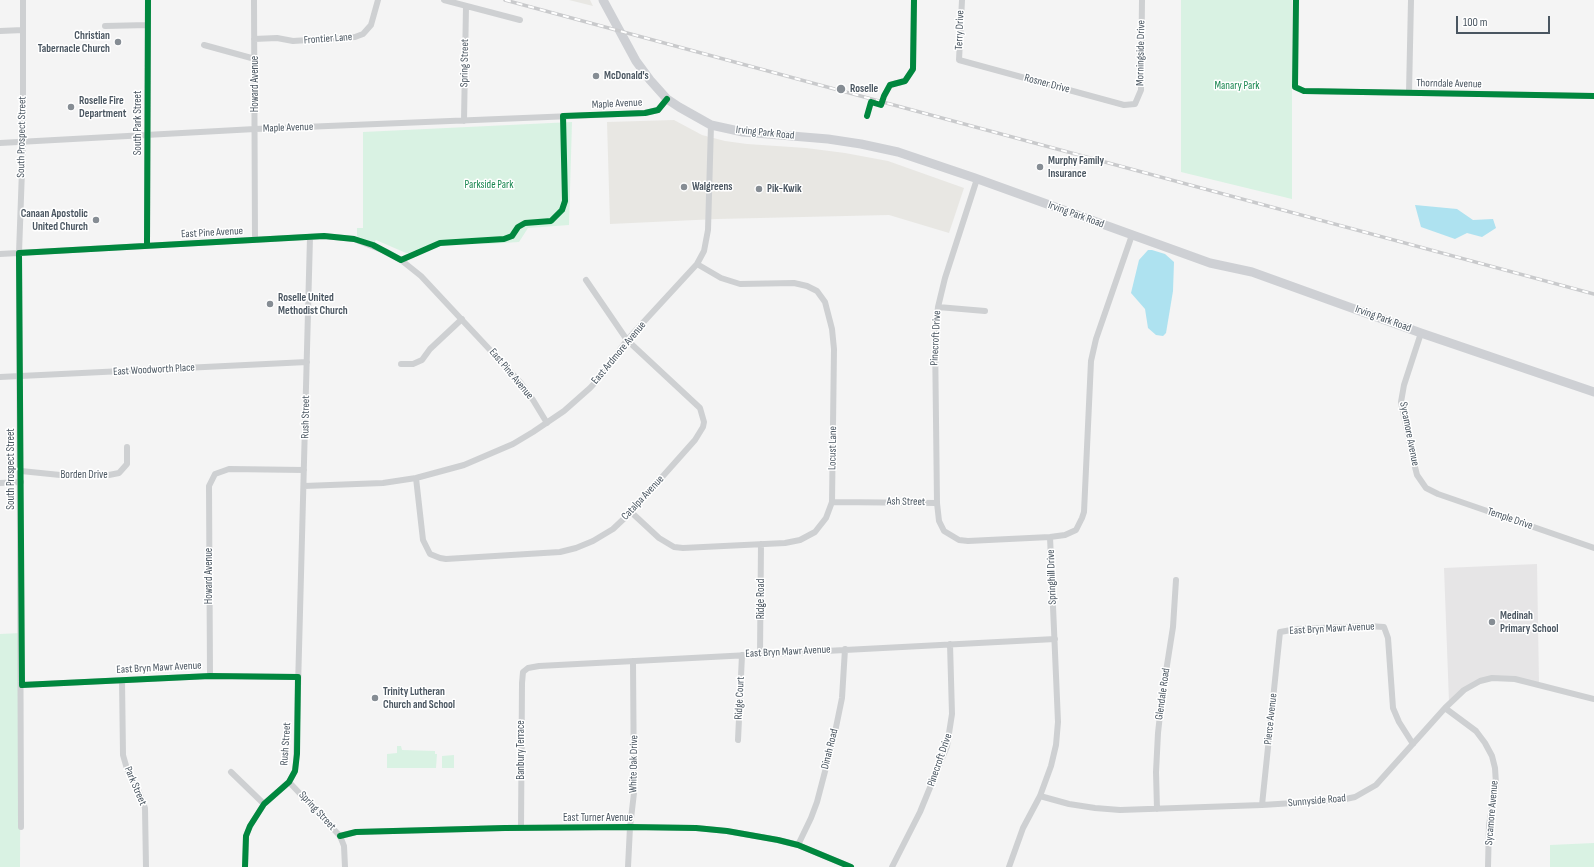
<!DOCTYPE html>
<style>
body{margin:0}
#map{position:relative;width:1594px;height:867px;overflow:hidden;background:#f4f4f4;font-family:"Sofia Sans Condensed",sans-serif}
canvas{display:block}
.scale{position:absolute;left:1456px;top:16px;width:94px;height:18px;box-sizing:border-box;border:2px solid #4a5661;border-top:0;padding-left:5px;font-size:12px;line-height:14px;white-space:nowrap;color:#4a5661;-webkit-text-stroke:3px #fff;paint-order:stroke}
</style>
<div id="map">
<canvas width="1594" height="867"></canvas>
<div class="scale">100 m</div>
</div>
<script>
const ctx = document.querySelector('canvas').getContext('2d');
ctx.lineJoin = 'round';
function fillPath(path, color) {
  ctx.fillStyle = color;
  ctx.fill(path, 'evenodd');
}
function toPath(rows) {
  const path = new Path2D();
  for (const r of rows) {
    path.moveTo(r[0], r[1]);
    for (let i = 2; i < r.length; i += 2) path.lineTo(r[i], r[i + 1]);
  }
  return path;
}
function stroke(path, color, width, dash) {
  ctx.strokeStyle = color;
  ctx.lineWidth = width;
  ctx.lineCap = dash ? 'butt' : 'round';
  ctx.setLineDash(dash || []);
  ctx.stroke(path);
}
function write(font, color, halo, rows, align = 'center') {
  ctx.font = font + ' "Sofia Sans Condensed",sans-serif';
  ctx.lineWidth = 3;
  ctx.setLineDash([]);
  ctx.textBaseline = 'middle';
  ctx.strokeStyle = halo;
  ctx.fillStyle = color;
  for (const [text, x, y, turn = 0] of rows) {
    ctx.save();
    ctx.translate(x, y);
    ctx.rotate((+turn || 0) * Math.PI / 180);
    ctx.textAlign = isNaN(turn) ? turn : align;
    if (halo) ctx.strokeText(text, 0, 0);
    ctx.fillText(text, 0, 0);
    ctx.restore();
  }
}
const commercial = toPath([
 [569,0,590,0,593,6],
 [674,120,702,135,725,141,747,144,806,148,845,153,888,161,964,188,949,233,889,215,717,219,610,224,607,122]
]);
const education = toPath([
 [1537,564,1539,684,1493,676,1449,702,1444,568]
]);
const green = toPath([
 [1181,0,1292,0,1292,199,1181,172],
 [572,122,569,225,528,228,519,242,488,244,457,240,433,243,409,253,406,253,376,240,373,244,357,239,357,228,363,228,363,132],
 [21,633,20,867,0,867,0,634],
 [397,746,401,746,402,750,435,751,435,754,437,754,436,768,387,768,387,754,397,753],
 [454,755,454,768,442,768,442,756],
 [1594,843,1594,867,1550,867,1550,845]
]);
const water = toPath([
 [1415,205,1457,209,1473,220,1493,219,1496,228,1482,237,1467,233,1455,239,1421,227],
 [1148,250,1152,250,1165,254,1174,262,1173,291,1166,333,1163,336,1156,335,1148,328,1145,309,1131,293,1139,260]
]);
const minor = toPath([
 [254,0,255,240],
 [444,0,520,20],
 [962,0,959,60,1124,105,1135,104,1141,90,1142,0],
 [105,26,148,25],
 [0,31,23,30],
 [254,39,277,38,293,41,355,37,363,34,371,25,378,0],
 [204,45,255,59],
 [890,85,905,81,913,69,914,0],
 [1304,91,1594,96],
 [1409,93,1411,0],
 [464,121,466,6],
 [0,143,255,129,645,113,658,110,667,99],
 [977,179,945,278,938,307,935,337,937,503,939,521,944,531,959,540,968,541,1050,537,1065,535,1076,530,1082,518,1084,512,1091,361,1096,339,1132,235],
 [147,246,148,0],
 [0,254,324,236,354,239,387,252,401,260,421,276,520,382,533,400,547,423],
 [938,307,985,311],
 [1421,333,1404,385,1401,402,1415,467,1417,475,1426,488,1438,494,1594,548],
 [401,364,413,364,422,360,430,349,462,319],
 [0,377,307,362],
 [21,471,70,476,109,475,119,473,127,464,127,447],
 [416,478,423,540,430,554,440,558,446,559,560,552,576,548,593,541,613,529,631,512,695,440,703,427,704,422,700,408,627,340,586,280],
 [0,483,21,482],
 [304,486,383,483,416,478,464,465,513,444,533,432,564,411,590,388,602,375,627,340,697,264,704,251,708,230,711,125],
 [832,502,937,503],
 [631,512,659,538,674,547,683,548,785,543,800,540,815,532,826,518,832,502,834,349,832,329,825,302,817,291,807,286,794,283,740,284,721,278,697,264],
 [760,654,761,544],
 [210,676,209,486,215,474,229,469,304,470],
 [122,680,123,755,127,769,139,792,145,808,146,867],
 [22,685,210,676,298,677],
 [1445,708,1476,731,1485,743,1492,756,1495,768,1496,784,1489,825,1488,867],
 [738,740,742,655],
 [231,772,264,804],
 [289,782,340,836,344,846,345,867],
 [1040,796,1069,804,1095,808,1120,810,1262,805,1341,800,1355,797,1376,785,1445,708,1464,690,1480,681,1492,678,1515,679,1594,699],
 [1262,805,1280,632,1297,629,1368,626,1384,627,1388,638,1393,708,1399,722,1413,744],
 [1157,809,1156,772,1158,733,1162,697,1173,627,1176,580],
 [21,827,19,253,23,142,23,0],
 [521,828,522,683,523,672,528,668,539,666,1055,639],
 [340,836,356,832,505,828,630,827,696,828,727,831,778,840,798,845,851,867],
 [798,845,811,818,817,802,834,737,842,698,845,649],
 [245,867,246,836,250,826,264,804,289,782,295,771,296,762,310,237],
 [628,867,630,827,634,793,633,661],
 [892,867,920,812,947,746,952,714,950,644],
 [1009,867,1023,828,1040,796,1051,766,1056,745,1058,722,1050,537]
]);
const secondary = toPath([
 [603,0,636,61,650,80,667,99,679,107,711,125,743,132,828,139,861,144,898,152,975,178,1210,263,1252,272,1421,333,1594,392]
]);
const rail = toPath([
 [505,0,1594,294]
]);
const cycleway = toPath([
 [1296,0,1295,87,1304,91,1594,96],
 [867,116,871,102,881,105,884,96,890,85,905,81,913,69,914,0],
 [147,246,148,0],
 [340,836,356,832,505,828,630,827,696,828,727,831,778,840,798,845,851,867],
 [245,867,246,836,250,826,264,804,289,782,295,771,297,754,298,677,210,676,22,685,19,253,324,236,354,239,373,245,401,260,440,243,504,239,512,236,518,227,525,223,551,221,562,210,565,201,563,116,645,113,658,110,667,99]
]);
const markers = [
 [118,42,4,"#868d94"],
 [596,76,4,"#868d94"],
 [841,89,5,"#868d94"],
 [71,107,4,"#868d94"],
 [1040,167,4,"#868d94"],
 [684,187,4,"#868d94"],
 [759,189,4,"#868d94"],
 [96,220,4,"#868d94"],
 [270,304,4,"#868d94"],
 [1492,622,4,"#868d94"],
 [375,698,4,"#868d94"]
];
const streetNames = [
 ["Terry Drive",960,30,-88],
 ["Frontier Lane",328,39,-4],
 ["Morningside Drive",1141,53,-89],
 ["Spring Street",465,63,-89],
 ["Howard Avenue",255,84,-90],
 ["Rosner Drive",1047,84,15],
 ["Thorndale Avenue",1449,84,1],
 ["Maple Avenue",617,104,-3],
 ["South Park Street",138,123,-90],
 ["Maple Avenue",288,128,-2],
 ["Irving Park Road",765,133,6],
 ["South Prospect Street",22,137,-89],
 ["Irving Park Road",1076,215,20],
 ["East Pine Avenue",212,233,-3],
 ["Irving Park Road",1383,319,20],
 ["Pinecroft Drive",936,338,-87],
 ["East Ardmore Avenue",619,353,-50],
 ["East Woodworth Place",154,370,-3],
 ["East Pine Avenue",511,374,50],
 ["Rush Street",306,417,-89],
 ["Sycamore Avenue",1409,434,79],
 ["Locust Lane",833,448,-89],
 ["South Prospect Street",11,469,-90],
 ["Borden Drive",84,475],
 ["Catalpa Avenue",643,498,-47],
 ["Ash Street",906,502,1],
 ["Temple Drive",1510,519,19],
 ["Howard Avenue",209,576,-90],
 ["Springhill Drive",1052,577,-92],
 ["Ridge Road",761,599,-90],
 ["East Bryn Mawr Avenue",1332,629,-3],
 ["East Bryn Mawr Avenue",788,652,-3],
 ["East Bryn Mawr Avenue",159,668,-3],
 ["Glendale Road",1163,694,-82],
 ["Ridge Court",740,698,-87],
 ["Pierce Avenue",1271,719,-84],
 ["Rush Street",286,744,-86],
 ["Dinah Road",830,749,-76],
 ["Banbury Terrace",521,750,-90],
 ["Pinecroft Drive",940,760,-71],
 ["White Oak Drive",634,764,-89],
 ["Park Street",135,786,67],
 ["Sunnyside Road",1317,801,-5],
 ["Spring Street",317,811,47],
 ["Sycamore Avenue",1492,813,-85],
 ["East Turner Avenue",598,818]
];
const poiNames = [
 ["Christian",110,36,"right"],
 ["Tabernacle Church",110,49,"right"],
 ["McDonald's",604,76],
 ["Roselle",850,89],
 ["Roselle Fire",79,101],
 ["Department",79,114],
 ["Murphy Family",1048,161],
 ["Insurance",1048,174],
 ["Walgreens",692,187],
 ["Pik-Kwik",767,189],
 ["Canaan Apostolic",88,214,"right"],
 ["United Church",88,227,"right"],
 ["Roselle United",278,298],
 ["Methodist Church",278,311],
 ["Medinah",1500,616],
 ["Primary School",1500,629],
 ["Trinity Lutheran",383,692],
 ["Church and School",383,705]
];
const parkNames = [
 ["Manary Park",1237,86],
 ["Parkside Park",489,185]
];
fillPath(commercial, '#e8e7e3');
fillPath(education, '#e6e5e6');
fillPath(green, '#d9f2e3');
fillPath(water, '#aee2f0');
stroke(minor, '#ced0d2', 6);
stroke(secondary, '#ced0d4', 9);
stroke(rail, '#c9cacc', 3.5);
stroke(rail, '#fff', 2, [6]);
stroke(cycleway, '#00873e', 6);
for (const [x, y, r, color] of markers) {
  const dot = new Path2D();
  dot.arc(x, y, r, 0, 2 * Math.PI);
  ctx.fillStyle = color;
  ctx.fill(dot);
  stroke(dot, '#fff', 1.5);
}
write('11px', '#4a5661', '#fff', streetNames);
write('bold 11px', '#4a5661', '#fff', poiNames, 'left');
write('11px', '#17864f', '#fff', parkNames);
</script>
